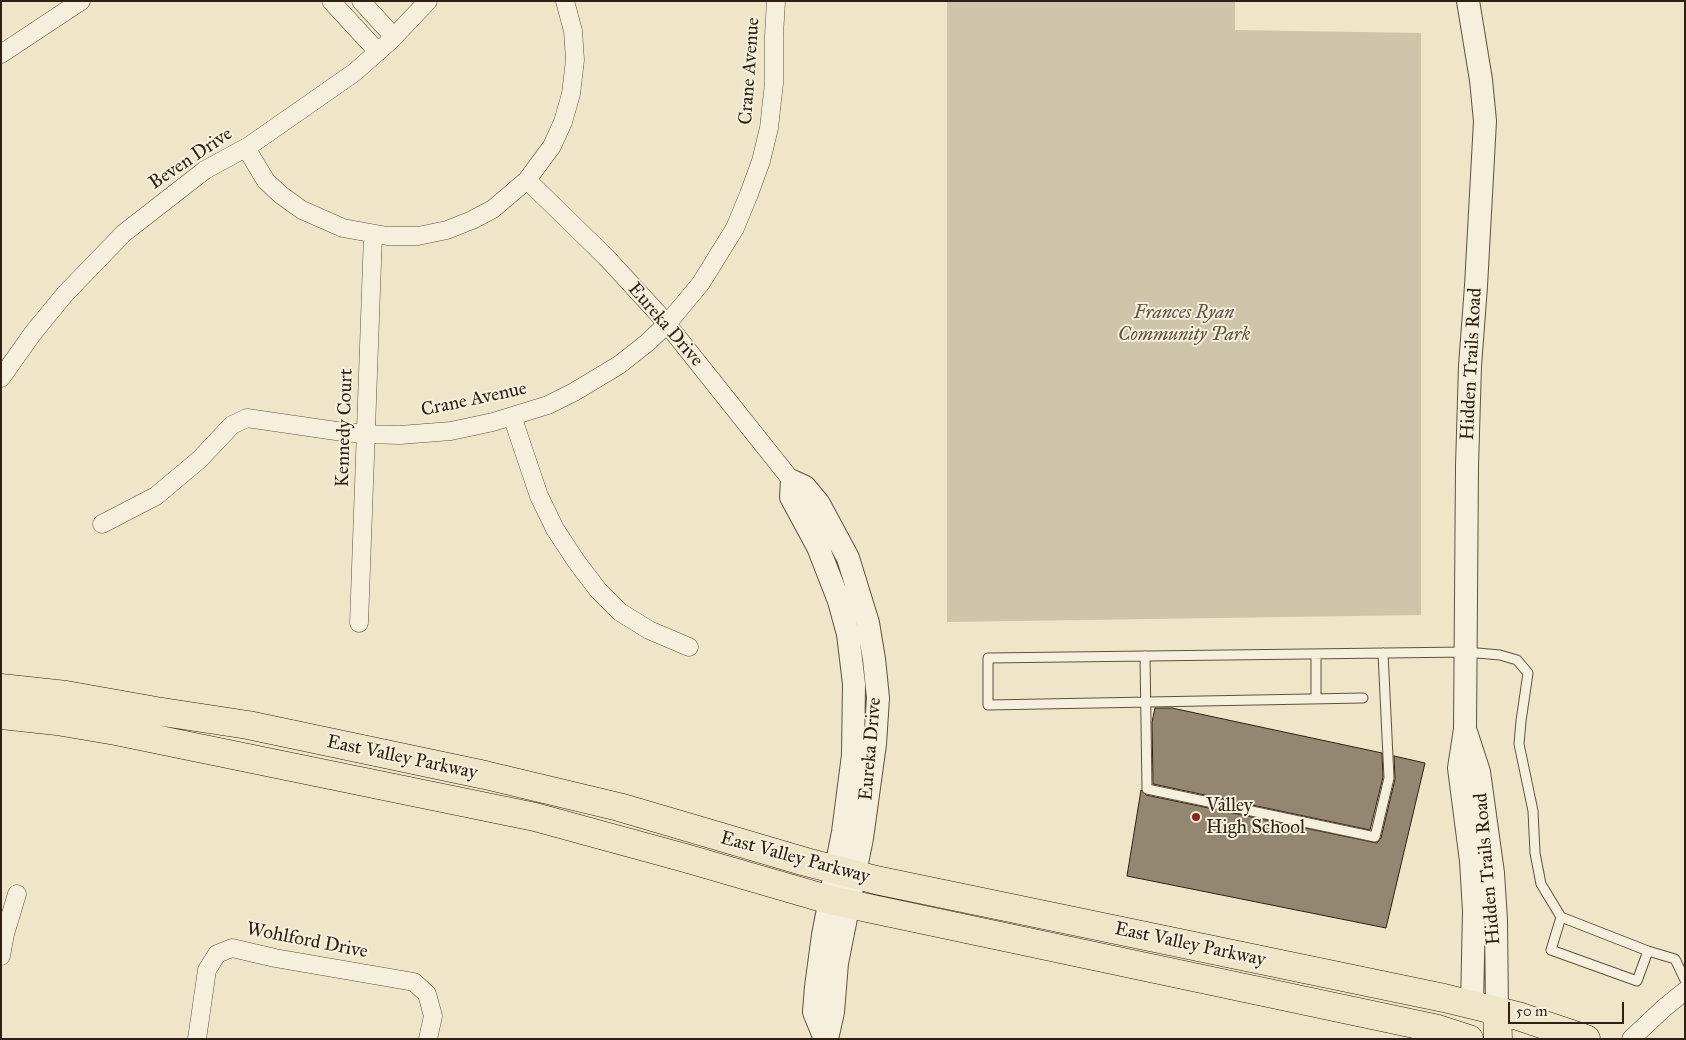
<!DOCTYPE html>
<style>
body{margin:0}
#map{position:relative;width:1686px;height:1040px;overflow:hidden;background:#efe6c9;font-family:"IM FELL Great Primer",serif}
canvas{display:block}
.frame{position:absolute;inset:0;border:2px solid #2f2111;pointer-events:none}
.scale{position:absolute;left:1508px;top:1002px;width:116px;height:22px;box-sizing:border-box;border:2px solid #2f2111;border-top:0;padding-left:6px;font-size:15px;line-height:18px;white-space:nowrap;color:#2f2111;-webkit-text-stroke:4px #f5efdc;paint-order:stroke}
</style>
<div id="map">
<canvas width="1686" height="1040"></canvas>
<div class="frame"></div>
<div class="scale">50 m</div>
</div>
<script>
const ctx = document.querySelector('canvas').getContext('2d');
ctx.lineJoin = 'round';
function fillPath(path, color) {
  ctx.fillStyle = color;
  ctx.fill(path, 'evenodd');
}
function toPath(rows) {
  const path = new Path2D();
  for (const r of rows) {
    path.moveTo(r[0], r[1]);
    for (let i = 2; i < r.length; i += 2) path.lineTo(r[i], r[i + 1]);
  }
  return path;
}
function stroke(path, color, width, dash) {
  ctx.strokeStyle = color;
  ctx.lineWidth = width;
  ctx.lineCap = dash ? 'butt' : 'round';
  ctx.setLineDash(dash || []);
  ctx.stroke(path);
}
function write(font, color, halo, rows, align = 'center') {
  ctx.font = font + ' "IM FELL Great Primer",serif';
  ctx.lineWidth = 4;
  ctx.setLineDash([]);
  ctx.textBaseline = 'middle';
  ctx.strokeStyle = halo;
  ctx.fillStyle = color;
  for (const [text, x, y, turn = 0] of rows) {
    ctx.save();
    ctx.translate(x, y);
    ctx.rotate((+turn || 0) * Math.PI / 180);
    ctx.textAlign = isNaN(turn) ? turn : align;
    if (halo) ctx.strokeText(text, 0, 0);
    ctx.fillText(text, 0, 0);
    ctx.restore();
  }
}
const green = toPath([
 [947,1,1235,1,1235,30,1421,33,1421,615,947,622]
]);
const building = toPath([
 [1155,708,1172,708,1382,753,1383,777,1370,830,1153,784,1152,722,1155,708],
 [1394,756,1425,763,1386,928,1127,876,1141,790,1146,795,1377,843,1381,838,1395,779,1394,756]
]);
const service = toPath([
 [1316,654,1316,699],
 [1145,656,1147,789,1375,837,1389,778,1383,653],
 [1363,698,988,705,988,658,1466,652,1500,655,1517,660,1528,673,1521,721,1519,744,1533,811,1535,853,1541,884,1561,917],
 [1648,951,1637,981,1551,950,1561,917,1648,951,1675,959,1685,980]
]);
const minor = toPath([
 [331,1,378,52],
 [361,1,394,37],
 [1,54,81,1],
 [246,148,266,181,281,195,302,210,343,228,387,236,418,236,447,230,472,220,493,209,527,180,552,146,563,122,571,94,575,60,573,31,565,1],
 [527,180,606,257,663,319,792,481],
 [1,378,33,333,65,294,124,233,205,170,249,146,355,72,391,40,428,1],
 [512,416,539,496,555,529,576,561,598,590,620,612,649,630,689,647],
 [102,524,156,496,200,459,232,425,247,418,343,432,366,434,400,435,451,431,493,422,548,405,574,392,619,365,647,343,667,324,701,283,735,228,749,194,761,161,769,128,774,83,774,35,776,1],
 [359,623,373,235],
 [1,956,5,934,17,894],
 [197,1039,207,970,217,954,232,948,275,958,414,982,427,994,433,1016,428,1039],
 [1631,1039,1664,1008,1685,991]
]);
const tertiary = toPath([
 [1468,1,1481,80,1485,121,1476,286,1470,366,1467,466,1465,729,1459,768,1471,861,1474,911,1472,1005],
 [1466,732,1479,772,1493,873,1496,920,1497,1011],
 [825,1039,814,1012,816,987,823,935,843,832,853,755,854,684,848,634,839,601,818,547,791,497,792,481,805,487,819,504,848,558,868,623,874,659,878,698,875,744,862,838,837,963,833,1012,827,1039]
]);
const primary = toPath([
 [1,688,66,695,156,711,248,725,485,775,619,807,806,862,876,880,1444,998,1518,1016,1586,1039],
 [1,715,57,721,116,731,535,817,685,858,830,900,1438,1029,1469,1039],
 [1497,1011,1498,1039]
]);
const markers = [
 [1196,817,5,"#8f2418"]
];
const streetNames = [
 ["Crane Avenue",750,71,-86],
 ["Beven Drive",191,159,-34],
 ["Eureka Drive",665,325,49],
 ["Hidden Trails Road",1472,364,-87],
 ["Crane Avenue",474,400,-12],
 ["Kennedy Court",345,428,-88],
 ["Eureka Drive",871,749,-85],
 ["East Valley Parkway",402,758,12],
 ["East Valley Parkway",795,858,15],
 ["Hidden Trails Road",1488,869,-95],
 ["Wohlford Drive",307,941,11],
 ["East Valley Parkway",1190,945,12]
];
const parkNames = [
 ["Frances Ryan",1184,313],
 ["Community Park",1184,335]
];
const poiNames = [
 ["Valley",1206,806],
 ["High School",1206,828]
];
fillPath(green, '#cec5aa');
fillPath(building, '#938771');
stroke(building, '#2f2111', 1);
stroke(service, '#5f523f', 11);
stroke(minor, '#5f523f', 19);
stroke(tertiary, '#5f523f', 24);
stroke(primary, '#2f2111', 29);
stroke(service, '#f5efdc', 9);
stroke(minor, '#f5efdc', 18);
stroke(tertiary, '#f5efdc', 22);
stroke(primary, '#efe6c9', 28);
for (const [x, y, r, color] of markers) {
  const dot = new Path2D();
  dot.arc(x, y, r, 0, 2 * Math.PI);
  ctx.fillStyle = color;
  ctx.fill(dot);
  stroke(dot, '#f5efdc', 2);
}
write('19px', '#2f2111', '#f5efdc', streetNames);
write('italic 19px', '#5f523f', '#f5efdc', parkNames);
write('19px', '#2f2111', '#f5efdc', poiNames, 'left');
</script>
